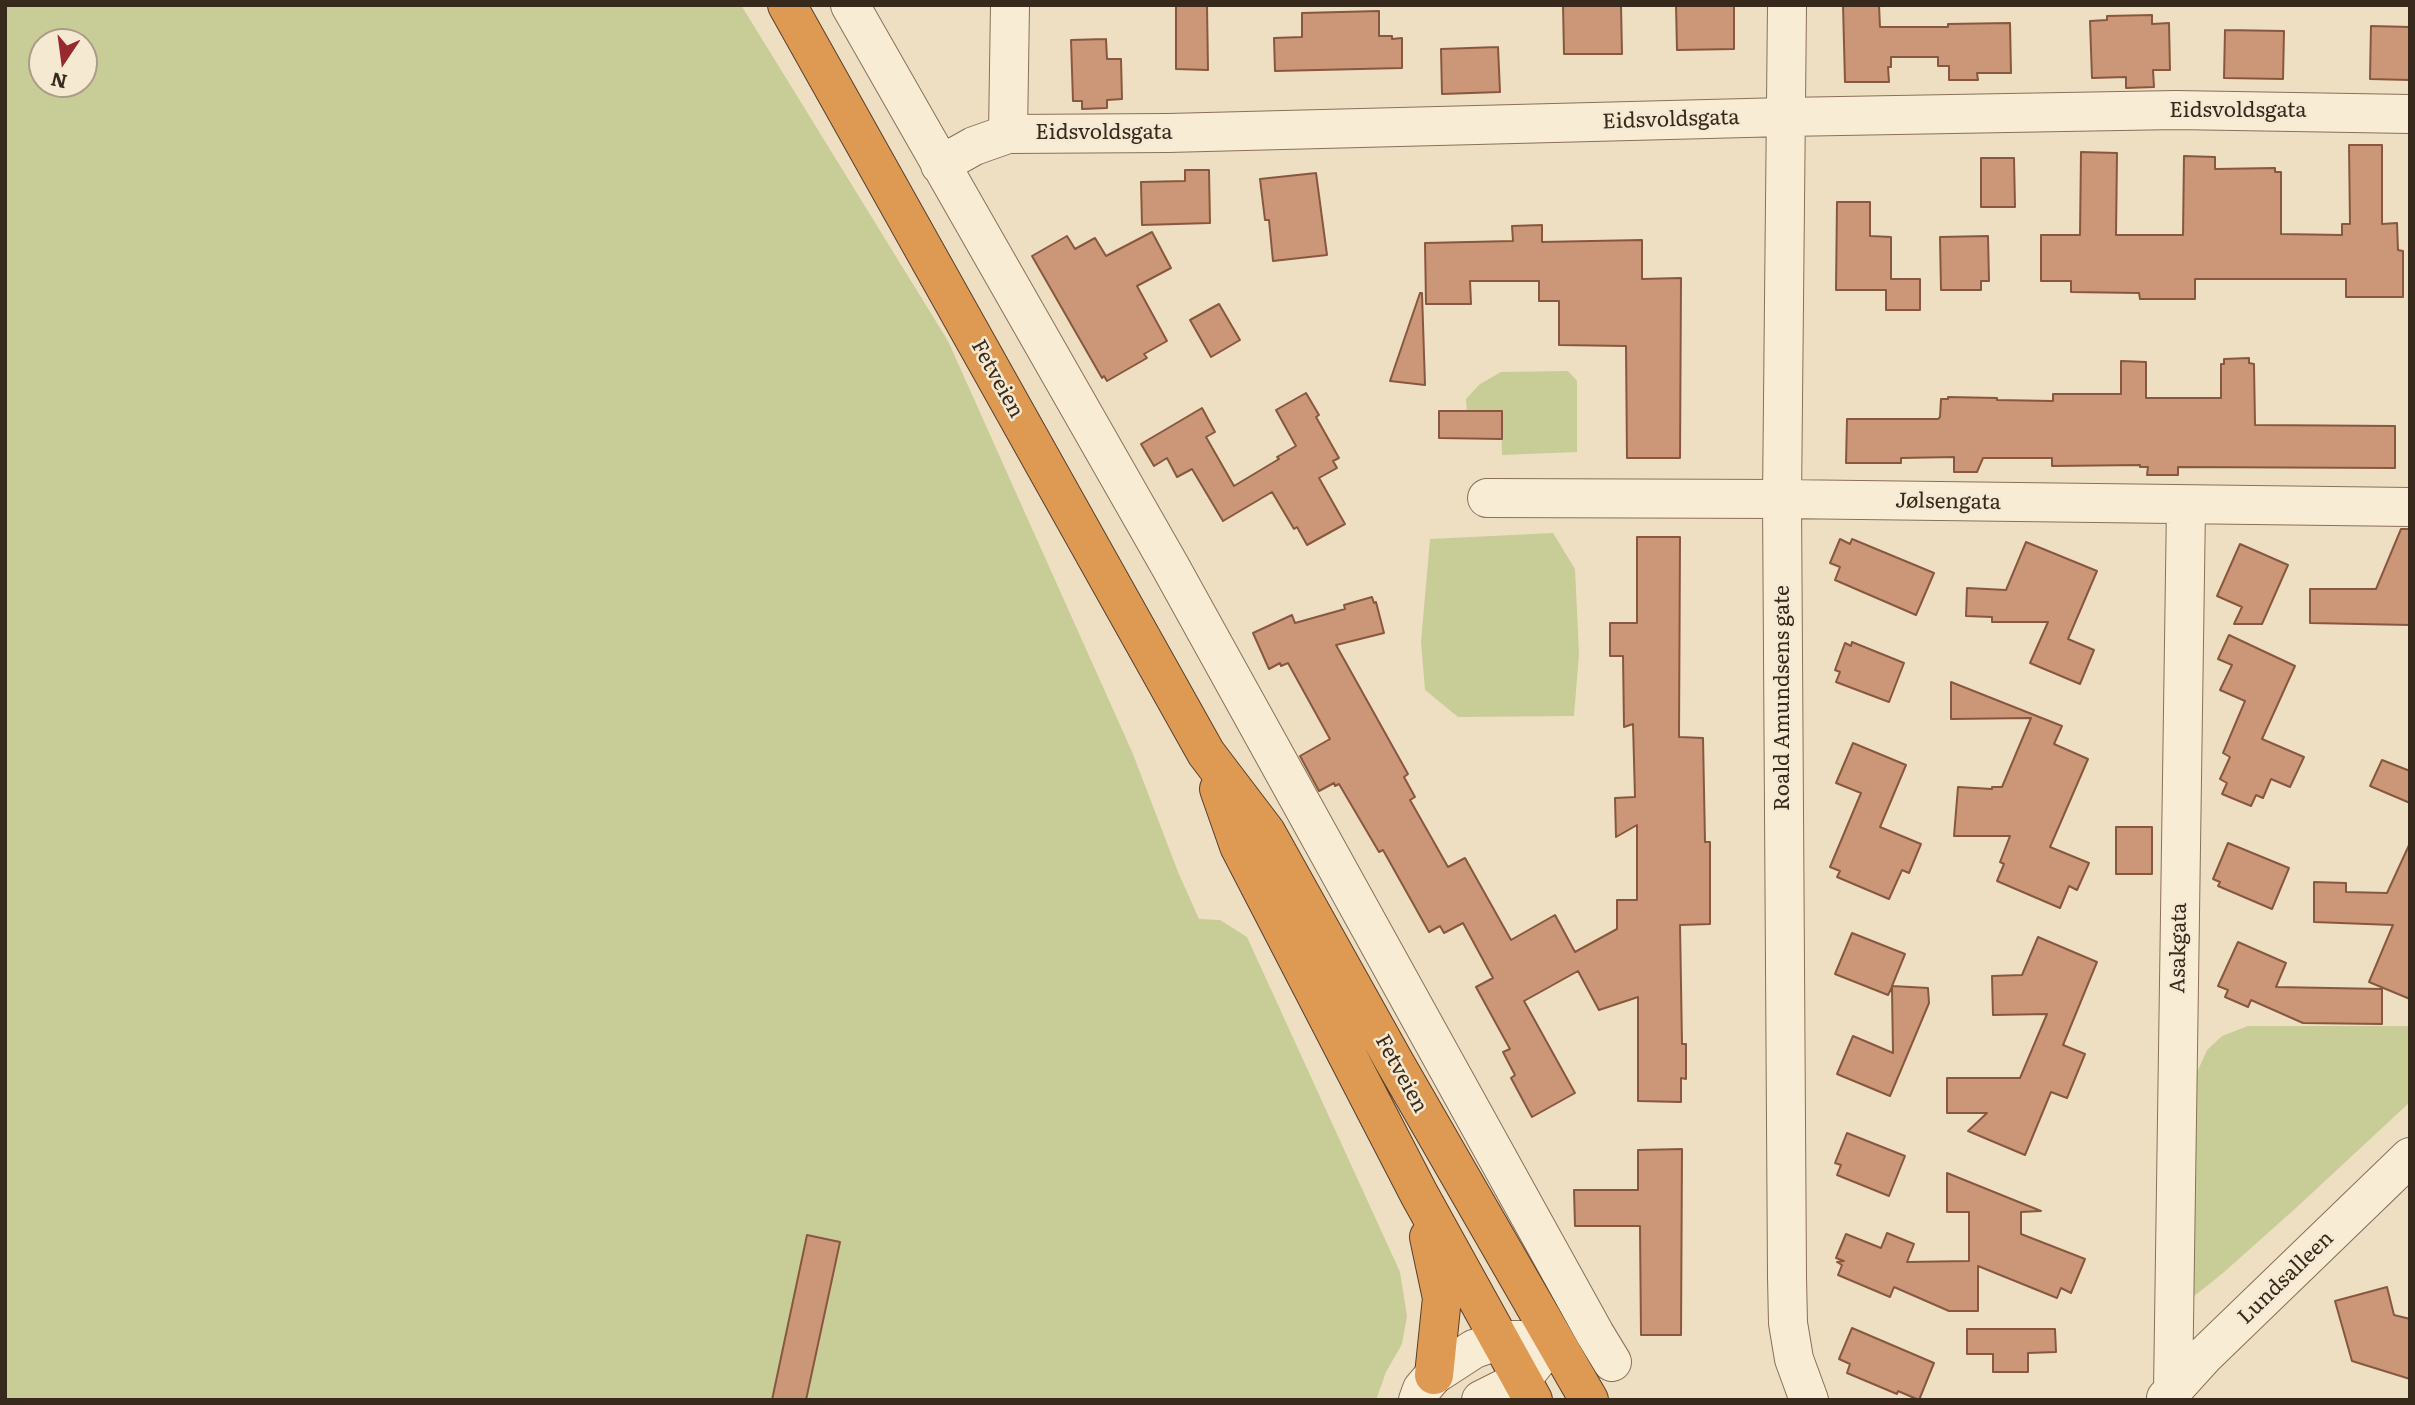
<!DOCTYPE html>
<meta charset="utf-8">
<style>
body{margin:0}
#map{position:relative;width:2415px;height:1405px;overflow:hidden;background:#eedfc2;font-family:Literata,serif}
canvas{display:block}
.frame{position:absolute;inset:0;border:7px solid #38291d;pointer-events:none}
.north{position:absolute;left:28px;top:28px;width:70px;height:70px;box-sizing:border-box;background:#f5e9d2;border:2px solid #a99c8a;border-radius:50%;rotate:193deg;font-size:19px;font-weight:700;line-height:28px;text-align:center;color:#38291d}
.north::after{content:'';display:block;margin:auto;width:24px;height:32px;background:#97292f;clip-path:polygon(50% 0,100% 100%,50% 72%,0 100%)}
</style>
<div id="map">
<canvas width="2415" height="1405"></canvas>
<div class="frame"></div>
<div class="north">N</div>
</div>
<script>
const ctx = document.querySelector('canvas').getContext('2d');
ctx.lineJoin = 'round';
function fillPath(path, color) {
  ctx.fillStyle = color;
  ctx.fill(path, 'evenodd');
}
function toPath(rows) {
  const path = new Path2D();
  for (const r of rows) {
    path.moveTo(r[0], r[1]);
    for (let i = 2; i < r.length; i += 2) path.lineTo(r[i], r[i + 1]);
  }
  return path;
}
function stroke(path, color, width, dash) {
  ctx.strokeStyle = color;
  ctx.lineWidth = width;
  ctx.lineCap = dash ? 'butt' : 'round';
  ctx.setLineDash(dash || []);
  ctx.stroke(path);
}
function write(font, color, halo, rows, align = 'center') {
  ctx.font = font + ' Literata,serif';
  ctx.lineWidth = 5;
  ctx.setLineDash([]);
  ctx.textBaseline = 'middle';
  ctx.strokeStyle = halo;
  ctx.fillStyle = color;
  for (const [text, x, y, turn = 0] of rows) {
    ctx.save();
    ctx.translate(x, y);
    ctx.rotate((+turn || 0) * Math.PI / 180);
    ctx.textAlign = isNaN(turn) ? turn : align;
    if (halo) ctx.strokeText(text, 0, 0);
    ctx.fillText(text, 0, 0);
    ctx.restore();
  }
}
const green = toPath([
 [5,5,741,5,948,341,1133,754,1178,872,1199,919,1220,920,1247,937,1400,1272,1407,1316,1402,1344,1386,1372,1376,1400,5,1400],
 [42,42,84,42,84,84,42,84],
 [1568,371,1577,381,1577,452,1502,455,1501,415,1467,415,1466,399,1480,384,1501,372],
 [1553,533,1575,569,1579,654,1574,716,1458,717,1425,690,1421,642,1430,539],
 [2248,1026,2410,1026,2410,1102,2297,1207,2223,1273,2193,1297,2194,1079,2207,1050,2222,1036]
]);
const building = toPath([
 [1176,5,1207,5,1208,70,1176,69,1176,5],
 [1563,5,1621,5,1622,54,1564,54,1563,5],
 [1676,5,1734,5,1734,49,1677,50,1676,5],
 [1843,5,1879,5,1880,27,1948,27,1948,24,2010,23,2011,73,1977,73,1978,80,1949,80,1949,66,1938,66,1938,57,1891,57,1891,67,1888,67,1889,82,1845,82,1843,5],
 [1379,11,1379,36,1392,36,1392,39,1402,38,1402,68,1275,71,1274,38,1302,37,1302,13,1379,11],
 [2152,15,2152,24,2169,23,2170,70,2153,70,2154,87,2126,88,2126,77,2092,78,2090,21,2107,20,2107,16,2152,15],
 [2371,26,2410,27,2410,80,2370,79,2371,26],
 [2225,30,2284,31,2283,79,2224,78,2225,30],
 [1106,39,1107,59,1121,59,1122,99,1107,100,1107,108,1082,109,1082,101,1073,101,1071,40,1106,39],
 [1498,47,1500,92,1442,94,1441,49,1498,47],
 [2349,145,2382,145,2382,224,2397,223,2398,250,2403,251,2403,297,2346,297,2346,279,2195,279,2195,299,2140,299,2139,293,2071,292,2071,281,2041,281,2041,235,2080,235,2081,152,2117,153,2116,235,2183,235,2184,156,2215,157,2215,169,2275,168,2275,172,2281,172,2281,234,2342,235,2342,224,2350,224,2349,145],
 [1981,158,2014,158,2015,207,1981,207,1981,158],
 [1185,170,1209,170,1210,223,1142,225,1141,182,1185,181,1185,170],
 [1316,173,1327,255,1273,261,1269,220,1265,220,1260,179,1316,173],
 [1837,202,1870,202,1870,236,1891,237,1891,279,1920,279,1920,310,1886,310,1886,290,1836,290,1837,202],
 [1542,225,1542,242,1642,240,1642,279,1681,278,1680,458,1627,458,1626,346,1559,345,1559,301,1539,301,1539,281,1470,281,1471,304,1426,304,1425,243,1513,241,1512,226,1542,225],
 [1152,232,1171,268,1137,286,1167,341,1144,354,1147,358,1107,381,1104,376,1102,378,1032,256,1067,236,1075,249,1095,238,1106,256,1152,232],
 [1988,236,1989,281,1981,281,1981,290,1941,290,1940,237,1988,236],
 [1420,293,1422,293,1425,385,1390,381,1420,293],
 [1219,304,1240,340,1211,357,1190,320,1219,304],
 [2249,358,2249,363,2254,364,2255,425,2395,426,2395,468,2178,467,2178,475,2147,475,2148,467,2140,467,2140,465,2052,466,2052,458,1983,458,1977,472,1954,472,1954,457,1901,458,1901,463,1846,463,1847,419,1938,419,1940,417,1941,399,1948,399,1948,397,1997,398,1997,400,2053,401,2053,394,2121,394,2121,361,2146,362,2146,398,2221,398,2221,364,2224,364,2224,359,2249,358],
 [1306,393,1319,415,1316,417,1339,458,1333,461,1337,468,1319,478,1345,524,1307,545,1297,527,1294,529,1272,492,1223,521,1192,469,1177,477,1167,458,1154,466,1141,444,1202,408,1215,432,1206,437,1234,486,1279,459,1277,457,1296,446,1276,410,1306,393],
 [1439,411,1502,411,1502,439,1439,438,1439,411],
 [2401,529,2410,529,2410,625,2310,623,2310,589,2376,589,2401,529],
 [1637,537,1680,537,1679,737,1703,738,1705,842,1710,842,1710,924,1680,925,1682,1044,1686,1044,1686,1079,1681,1078,1681,1102,1638,1101,1638,997,1599,1010,1578,971,1524,1001,1575,1093,1532,1117,1511,1078,1515,1075,1503,1052,1510,1049,1476,987,1493,978,1463,923,1444,933,1440,926,1429,932,1383,850,1379,852,1339,784,1335,786,1334,783,1319,791,1300,756,1330,739,1288,663,1281,666,1280,663,1269,669,1253,633,1292,615,1295,623,1345,609,1344,605,1372,597,1374,603,1376,602,1384,633,1336,645,1408,774,1404,777,1415,797,1410,800,1448,867,1465,858,1511,940,1555,915,1575,952,1617,929,1617,900,1637,900,1637,825,1616,837,1615,798,1635,797,1633,724,1624,727,1623,656,1610,656,1610,623,1637,623,1637,537],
 [1840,539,1850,544,1852,539,1934,573,1916,615,1835,580,1840,567,1830,563,1840,539],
 [2026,542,2097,571,2068,639,2094,650,2080,684,2030,663,2048,622,1992,622,1992,617,1966,616,1967,588,2006,590,2026,542],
 [2240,544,2288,565,2262,624,2234,624,2242,607,2217,596,2240,544],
 [2229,635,2295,666,2262,739,2304,757,2290,787,2271,779,2263,798,2256,795,2251,806,2222,794,2227,783,2220,779,2230,757,2223,753,2245,701,2220,690,2232,665,2218,659,2229,635],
 [1852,642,1904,663,1889,702,1836,682,1840,672,1835,670,1845,643,1851,646,1852,642],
 [1951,682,2062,726,2054,744,2088,759,2050,847,2089,863,2077,890,2069,886,2060,908,1997,881,2004,864,2000,862,2010,836,1954,836,1958,787,1992,789,1992,787,2002,787,2031,718,1951,719,1951,682],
 [1853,743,1906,765,1880,827,1921,844,1909,873,1902,870,1889,899,1837,877,1840,871,1830,867,1861,793,1836,783,1853,743],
 [2382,760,2410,771,2410,803,2370,786,2382,760],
 [2116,827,2152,827,2152,874,2116,874,2116,827],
 [2228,843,2289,868,2272,909,2218,886,2220,882,2213,879,2228,843],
 [2410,843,2410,999,2369,982,2393,925,2314,922,2314,882,2346,883,2346,892,2387,893,2410,843],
 [1852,933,1905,954,1892,986,1928,988,1929,1003,1890,1096,1837,1074,1853,1036,1893,1053,1892,987,1888,995,1835,974,1852,933],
 [2038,937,2097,962,2063,1045,2085,1054,2067,1098,2051,1092,2025,1155,1968,1131,1987,1113,1947,1113,1947,1078,2020,1078,2047,1014,1993,1015,1992,976,2022,975,2038,937],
 [2238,942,2286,963,2276,987,2382,989,2382,1024,2303,1023,2251,1000,2248,1007,2225,997,2228,990,2218,986,2238,942],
 [1847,1133,1905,1156,1889,1196,1837,1175,1841,1165,1835,1163,1847,1133],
 [1682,1149,1681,1335,1641,1335,1640,1226,1575,1226,1574,1190,1638,1190,1638,1150,1682,1149],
 [1947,1173,2041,1211,2021,1212,2021,1234,2085,1259,2071,1293,2061,1288,2057,1298,1978,1266,1978,1311,1949,1311,1894,1287,1890,1297,1838,1275,1842,1265,1837,1262,1844,1261,1836,1258,1846,1234,1881,1248,1887,1233,1914,1244,1907,1262,1969,1261,1969,1212,1947,1212,1947,1173],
 [807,1235,840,1242,806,1400,772,1400,807,1235],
 [2387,1287,2394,1315,2410,1319,2410,1379,2352,1361,2335,1301,2387,1287],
 [1852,1328,1934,1363,1919,1400,1898,1391,1897,1394,1847,1373,1850,1364,1839,1359,1852,1328],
 [1967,1329,2055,1329,2056,1352,2028,1353,2028,1372,1993,1372,1993,1354,1967,1354,1967,1329]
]);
const minor = toPath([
 [850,5,1170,566,1595,1334,1612,1362],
 [1787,5,1782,499,1787,1277,1788,1323,1794,1359,1809,1400],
 [1008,134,1010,5],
 [940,165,974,146,1008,134,1168,133,1785,117,2176,110,2410,114],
 [1487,498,1782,499,2410,507],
 [2173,1390,2186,506],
 [2166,1398,2205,1355,2410,1157],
 [1418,1400,1422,1389,1434,1375,1474,1349,1500,1340,1553,1340],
 [1481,1400,1521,1380,1542,1354]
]);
const highway = toPath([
 [787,5,1206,753,1266,832,1395,1063,1589,1400],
 [1219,789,1239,846,1419,1194,1533,1400],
 [1429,1237,1442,1298,1434,1375]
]);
const streetNames = [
 ["Eidsvoldsgata",2238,111],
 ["Eidsvoldsgata",1671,120,-2],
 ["Eidsvoldsgata",1104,133],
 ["Fetveien",997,379,61],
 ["Jølsengata",1948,502,1],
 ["Roald Amundsens gate",1783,698,-90],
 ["Asakgata",2179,948,-89],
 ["Fetveien",1401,1074,61],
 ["Lundsalleen",2286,1278,-44]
];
fillPath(green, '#c8cc96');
fillPath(building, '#cc9778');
stroke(building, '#87583f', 2);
stroke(minor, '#887059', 40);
stroke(highway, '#563e2e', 40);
stroke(minor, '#f9ecd5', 38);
stroke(highway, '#de9a52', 38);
write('21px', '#38291d', '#f5e9d2', streetNames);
</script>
